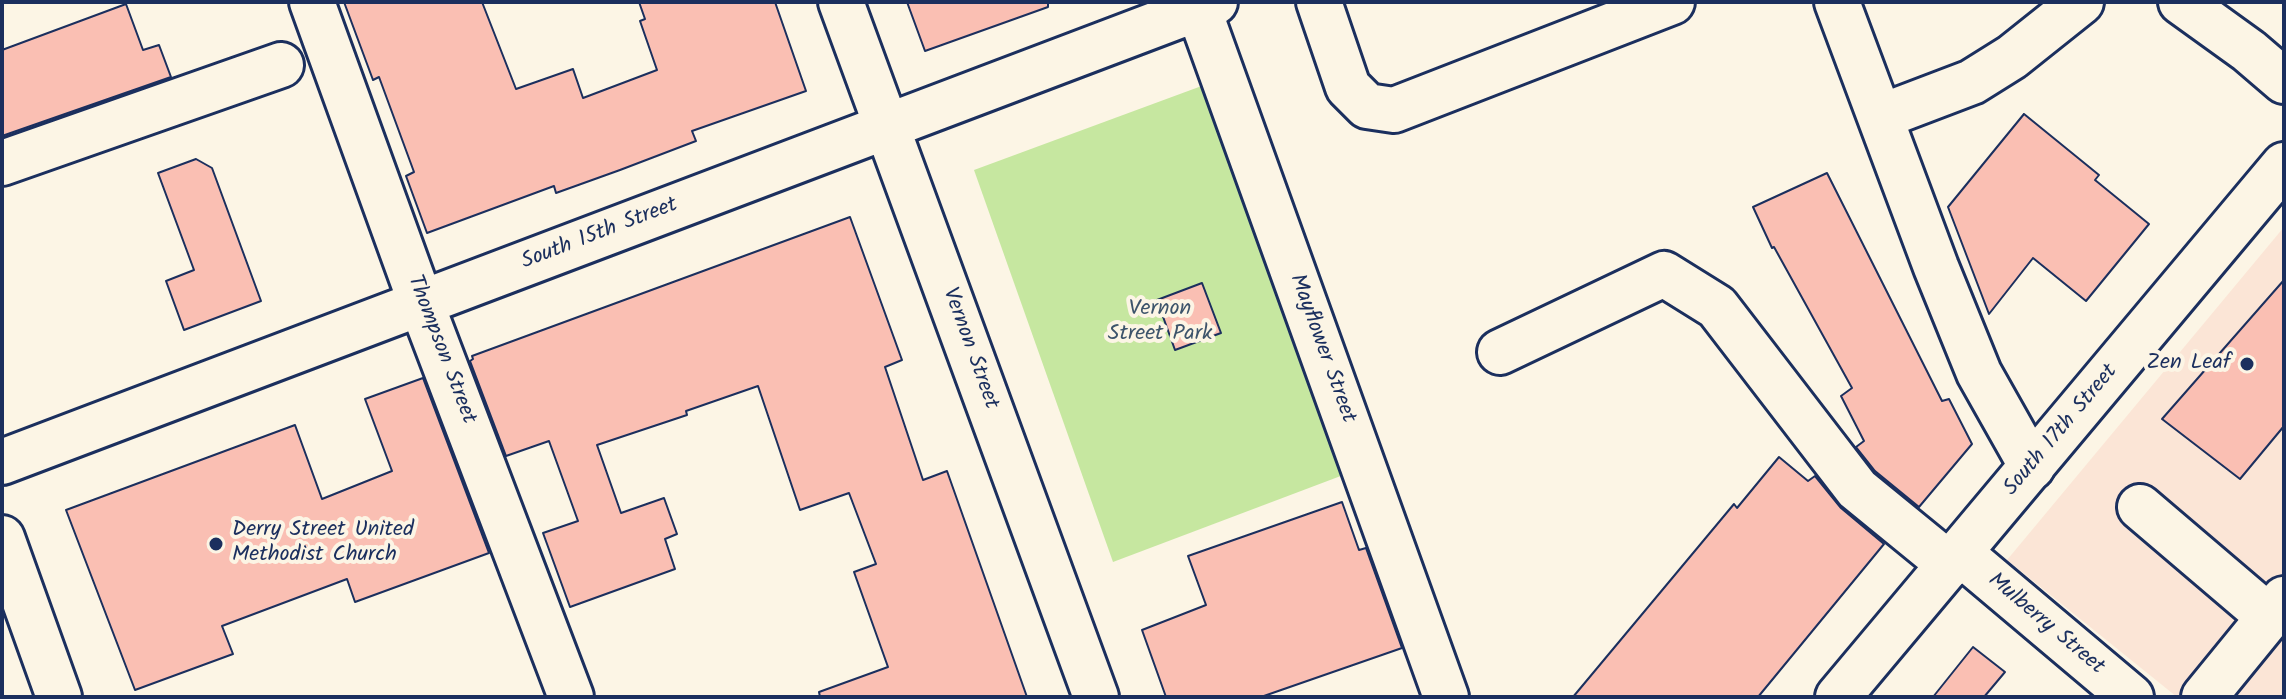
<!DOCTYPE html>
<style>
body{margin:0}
#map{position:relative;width:2286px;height:699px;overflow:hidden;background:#fcf5e5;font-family:Kalam,sans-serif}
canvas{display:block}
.frame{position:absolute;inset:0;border:4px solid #1b2f5e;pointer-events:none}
</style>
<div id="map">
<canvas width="2286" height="699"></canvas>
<div class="frame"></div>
</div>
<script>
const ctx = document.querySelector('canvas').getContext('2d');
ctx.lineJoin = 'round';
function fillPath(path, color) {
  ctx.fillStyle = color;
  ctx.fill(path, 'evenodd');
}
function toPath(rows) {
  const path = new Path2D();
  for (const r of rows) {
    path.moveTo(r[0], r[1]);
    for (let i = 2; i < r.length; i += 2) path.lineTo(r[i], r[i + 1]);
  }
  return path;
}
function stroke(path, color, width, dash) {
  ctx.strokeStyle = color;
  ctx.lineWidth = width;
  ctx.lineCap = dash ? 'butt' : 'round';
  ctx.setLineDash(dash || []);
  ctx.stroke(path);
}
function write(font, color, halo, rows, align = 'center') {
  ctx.font = font + ' Kalam,sans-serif';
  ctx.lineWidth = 8;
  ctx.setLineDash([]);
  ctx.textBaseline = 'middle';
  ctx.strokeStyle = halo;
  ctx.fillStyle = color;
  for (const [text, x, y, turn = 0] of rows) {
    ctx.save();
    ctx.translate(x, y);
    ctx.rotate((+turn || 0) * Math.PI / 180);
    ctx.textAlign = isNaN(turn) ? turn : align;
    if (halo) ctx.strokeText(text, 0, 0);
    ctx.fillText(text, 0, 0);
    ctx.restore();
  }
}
const built = toPath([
 [2284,227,2284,697,2177,697,2007,560]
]);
const green = toPath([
 [1207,84,1346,474,1113,562,974,170]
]);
const building = toPath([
 [344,2,482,2,516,89,573,69,583,98,657,70,640,21,645,19,639,2,775,2,806,91,692,131,696,141,620,170,556,193,554,186,427,233,406,176,414,172,379,77,373,80,344,2],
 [907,2,1048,2,1048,7,925,51,907,2],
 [126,4,143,50,159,45,171,77,2,136,2,50,126,4],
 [2024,114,2099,175,2095,180,2149,224,2086,301,2033,258,1989,314,1948,207,2024,114],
 [196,159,212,168,261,301,184,330,166,281,194,270,158,173,196,159],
 [1827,173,1942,401,1949,399,1972,444,1919,507,1875,471,1856,447,1864,441,1841,396,1852,388,1774,247,1772,248,1753,207,1827,173],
 [850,217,902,360,885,367,923,480,947,471,1027,697,820,697,819,692,888,667,854,572,876,564,849,493,800,510,758,386,686,411,687,415,597,445,621,513,664,498,677,534,665,539,675,569,570,607,543,533,578,521,549,441,506,456,470,361,473,359,472,356,850,217],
 [2284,280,2284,426,2240,479,2162,419,2284,280],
 [1202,283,1221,333,1175,350,1157,300,1202,283],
 [423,378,489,553,355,602,347,579,222,626,233,654,135,690,66,510,295,425,322,499,392,471,365,399,423,378],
 [1779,457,1808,481,1815,476,1841,508,1884,544,1758,697,1573,697,1734,504,1737,508,1779,457],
 [1342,502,1359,550,1366,548,1402,648,1261,697,1166,697,1142,630,1206,605,1188,556,1342,502],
 [1973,647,2005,672,1984,697,1933,697,1973,647]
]);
const minor = toPath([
 [312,2,421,303,571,697],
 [841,2,1096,697],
 [1196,2,1446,697],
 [1319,2,1348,87,1367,106,1394,110,1672,2],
 [1837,2,1936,267,1979,373,2032,467],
 [2181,2,2249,51,2284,81],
 [1880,117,1972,82,2012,57,2081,2],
 [2,163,281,65],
 [1500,352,1664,274,1717,307,1857,489,1950,565],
 [2,462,1215,2],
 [2140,507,2269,617],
 [1960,553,2131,697],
 [2204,697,2284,599]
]);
const major = toPath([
 [2,538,59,697],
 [1838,697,2284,165]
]);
const markers = [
 [2247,364,8,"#1b2f5e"],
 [216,544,8,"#1b2f5e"]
];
const streetNames = [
 ["South 15th Street",600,235,-21],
 ["Vernon Street",969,349,70],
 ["Mayflower Street",1321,349,70],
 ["Thompson Street",440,350,69],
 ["South 17th Street",2062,431,-50],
 ["Mulberry Street",2045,625,40]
];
const parkNames = [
 ["Vernon",1160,310],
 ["Street Park",1160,335]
];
const poiNames = [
 ["Zen Leaf",2231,364],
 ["Derry Street United",232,531,"left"],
 ["Methodist Church",232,556,"left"]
];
fillPath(built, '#fbe5d6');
fillPath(green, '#c6e7a0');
fillPath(building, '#fabfb3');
stroke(building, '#1b2f5e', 2);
stroke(minor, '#1b2f5e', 50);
stroke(major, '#1b2f5e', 50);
stroke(minor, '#fcf5e5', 44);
stroke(major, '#fcf5e5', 44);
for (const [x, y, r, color] of markers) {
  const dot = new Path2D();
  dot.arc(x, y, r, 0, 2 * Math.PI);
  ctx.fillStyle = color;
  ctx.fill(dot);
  stroke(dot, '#fcf5e5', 3);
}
write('22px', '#1b2f5e', '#fcf5e5', streetNames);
write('22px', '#3d546b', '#fcf5e5', parkNames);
write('22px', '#1b2f5e', '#fcf5e5', poiNames, 'right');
</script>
